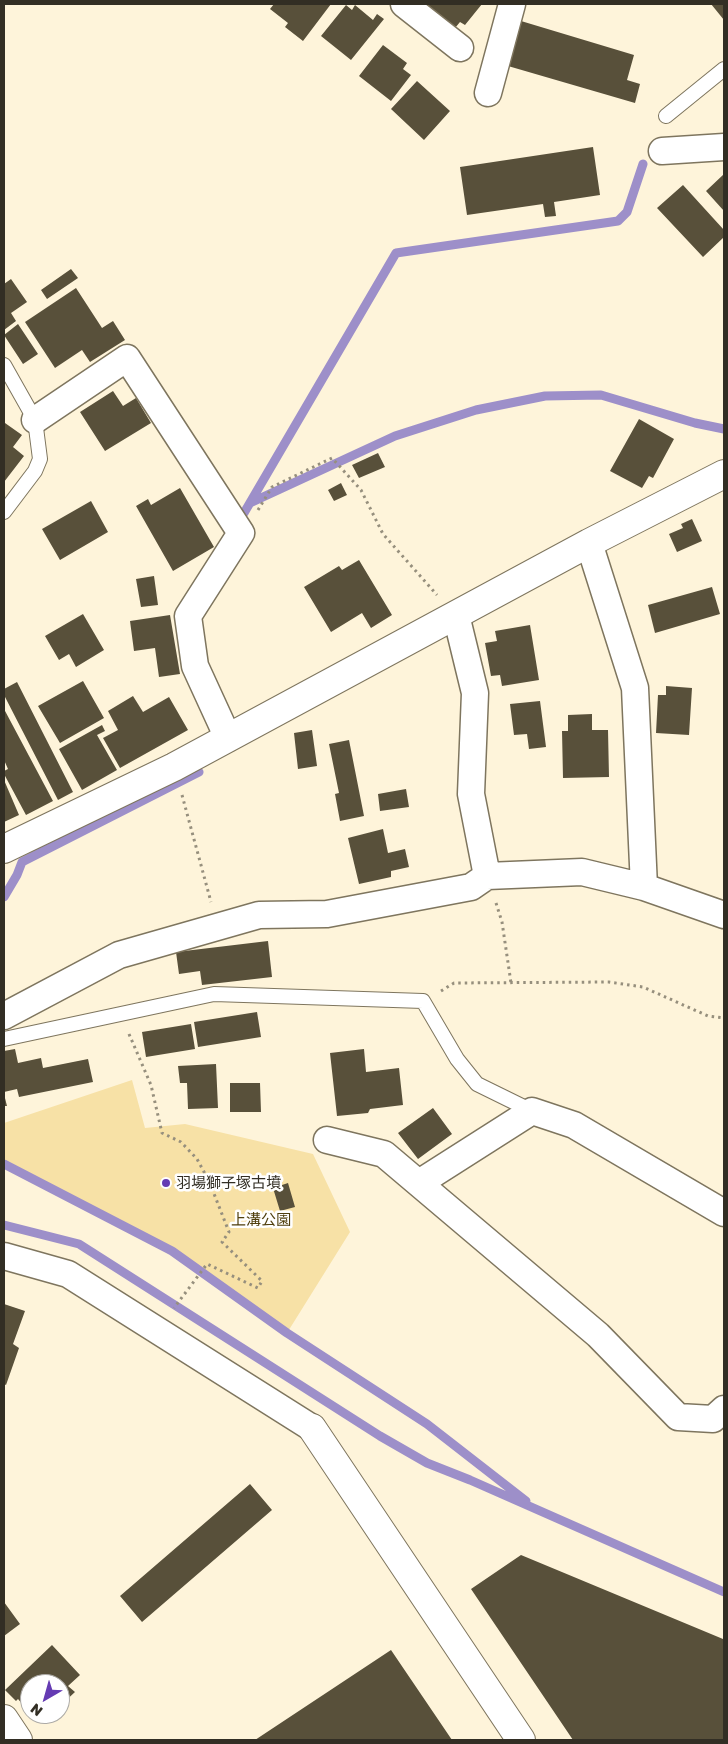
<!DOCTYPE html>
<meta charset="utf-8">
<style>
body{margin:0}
#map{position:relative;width:728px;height:1744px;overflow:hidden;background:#fef4da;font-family:"Golos Text",sans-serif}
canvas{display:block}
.frame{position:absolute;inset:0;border:5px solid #322e24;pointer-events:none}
.north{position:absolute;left:20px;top:1674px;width:50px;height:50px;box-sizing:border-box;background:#fff;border:1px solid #adaba7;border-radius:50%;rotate:218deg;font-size:14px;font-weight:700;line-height:20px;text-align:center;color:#322e24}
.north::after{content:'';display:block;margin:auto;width:18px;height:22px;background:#653bb3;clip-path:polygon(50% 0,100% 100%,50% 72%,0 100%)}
</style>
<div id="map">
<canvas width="728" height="1744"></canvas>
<div class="frame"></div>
<div class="north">N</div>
</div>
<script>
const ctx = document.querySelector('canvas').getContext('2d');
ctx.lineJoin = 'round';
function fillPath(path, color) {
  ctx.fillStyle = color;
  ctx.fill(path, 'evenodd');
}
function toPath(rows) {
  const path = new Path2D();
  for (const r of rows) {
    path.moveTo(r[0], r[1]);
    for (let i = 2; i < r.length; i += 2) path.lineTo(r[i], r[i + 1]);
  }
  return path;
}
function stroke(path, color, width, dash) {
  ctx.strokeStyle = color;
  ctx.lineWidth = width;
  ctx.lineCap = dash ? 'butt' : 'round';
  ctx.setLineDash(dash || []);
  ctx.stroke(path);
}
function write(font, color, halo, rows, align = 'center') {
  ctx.font = font + ' "Golos Text","Noto Sans JP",sans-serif';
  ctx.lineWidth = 5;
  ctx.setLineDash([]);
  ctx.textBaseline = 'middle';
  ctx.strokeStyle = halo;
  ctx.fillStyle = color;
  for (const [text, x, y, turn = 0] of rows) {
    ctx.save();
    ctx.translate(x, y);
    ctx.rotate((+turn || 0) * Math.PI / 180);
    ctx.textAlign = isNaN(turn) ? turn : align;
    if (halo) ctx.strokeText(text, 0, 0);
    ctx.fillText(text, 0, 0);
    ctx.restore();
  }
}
const green = toPath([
 [132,1080,145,1128,185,1124,313,1154,350,1232,287,1333,172,1251,4,1164,4,1123]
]);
const stream = toPath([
 [250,503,395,436,476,410,545,396,601,395,695,423,724,429],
 [244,513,396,253,618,221,627,212,643,164],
 [4,897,17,875,22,862,199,772],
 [4,1164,172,1251,287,1333,427,1424,526,1501],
 [4,1225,79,1244,380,1436,427,1463,470,1480,724,1592]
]);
const building = toPath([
 [274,4,331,4,303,41,285,27,288,23,270,9],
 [424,4,482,4,465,25,460,22,450,34],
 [711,4,724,4,724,20],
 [346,5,352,10,355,5,373,20,377,14,384,19,351,60,321,36],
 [521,21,634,55,627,80,640,84,635,103,508,66],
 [383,45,407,63,403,69,411,75,391,101,359,76],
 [417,81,450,111,424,140,391,109],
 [593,147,600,195,554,202,556,216,545,217,543,204,467,215,460,167],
 [724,174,724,211,706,191],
 [683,185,724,230,724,237,703,257,657,208],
 [71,269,78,278,47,299,41,290],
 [11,279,27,302,11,313,16,321,4,330,4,318,5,317,4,315,4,284],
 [76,288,102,328,113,321,125,340,90,362,82,350,55,368,25,322],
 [18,324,38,354,23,364,4,335],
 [113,391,123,406,136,398,151,423,105,451,80,412],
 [639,419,674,439,653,478,649,476,642,488,610,471],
 [5,423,22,435,13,447,24,456,4,482,4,425],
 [378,453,385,467,359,478,352,465],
 [341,483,347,495,334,501,328,490],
 [180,488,214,547,173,571,136,506,148,499,151,505],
 [91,501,108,532,60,560,42,529],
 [692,519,702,541,677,552,669,534,683,528,681,524],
 [359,560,392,615,371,628,362,613,331,632,304,587,339,566,342,570],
 [154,576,158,605,141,607,136,579],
 [712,587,720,614,655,633,648,605],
 [83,614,104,650,76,667,69,654,59,660,45,636],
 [170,615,180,674,159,677,155,648,134,651,130,621],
 [530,625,539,680,502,686,500,675,491,676,485,643,497,641,495,631],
 [83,681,104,718,60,743,38,706],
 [17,682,73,792,58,800,4,695,4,689],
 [666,686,692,688,689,735,656,733,658,695,666,695],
 [133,696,143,712,169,697,188,730,120,768,103,738,118,730,108,711],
 [540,701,546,747,529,749,527,734,514,735,510,704],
 [4,709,53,801,26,815,4,774,4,771,8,769,4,760],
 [592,714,592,730,608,730,609,777,563,778,562,731,568,731,568,715],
 [102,725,105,731,97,735,117,770,82,790,59,749],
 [312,730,317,766,298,769,294,733],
 [349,740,364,816,340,821,335,794,339,793,329,744],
 [4,780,19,815,4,822],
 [406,789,409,807,380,811,378,794],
 [383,829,388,853,405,849,409,867,391,871,391,877,359,884,348,838],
 [268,941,272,977,202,985,200,971,179,974,176,952],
 [257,1012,261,1037,198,1047,194,1022],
 [191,1024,195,1049,146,1057,142,1032],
 [15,1049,18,1063,41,1058,43,1068,88,1059,93,1082,19,1097,17,1089,4,1092,4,1051],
 [364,1049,366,1072,399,1068,403,1105,370,1109,368,1113,337,1116,330,1053],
 [216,1064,218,1108,188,1109,187,1083,180,1083,178,1066],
 [230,1083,260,1083,261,1112,230,1112],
 [4,1094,7,1106,4,1106],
 [433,1108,452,1134,418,1159,398,1133],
 [288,1183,295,1207,280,1211,273,1188],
 [4,1304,25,1311,13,1344,19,1348,6,1385,4,1384],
 [250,1484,272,1510,142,1622,120,1596],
 [521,1555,723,1639,724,1641,724,1740,573,1740,471,1589],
 [4,1602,20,1624,4,1636],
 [52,1645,80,1675,68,1686,75,1692,60,1706,60,1684,30,1684,30,1713,18,1699,16,1701,5,1690],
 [391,1650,452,1740,255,1740],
 [40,1714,52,1714,45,1720]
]);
const path = toPath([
 [258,510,272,487,332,458,361,490,383,534,437,595],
 [182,795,211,902],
 [496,903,502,922,511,983],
 [441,991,454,983,609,982,643,987,708,1016,724,1018],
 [129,1034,151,1085,162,1133,181,1142,197,1159,209,1181,229,1232,222,1242,262,1281,258,1288,207,1264,174,1308]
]);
const service = toPath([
 [666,116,724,69],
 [4,365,35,420,40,459,35,471,4,512],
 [4,1039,214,994,423,1001,457,1059,477,1084,532,1111]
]);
const minor = toPath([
 [404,4,460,48],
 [488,93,512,4],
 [662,151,724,147],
 [35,420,127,358,241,533,188,616,195,666,228,738],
 [589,543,635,688,644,887],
 [456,615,475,693,471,794,487,876],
 [4,1016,119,955,259,915,327,914,471,887,487,876,582,872,644,887,724,915],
 [327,1140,384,1154,598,1335,678,1417,713,1419,724,1409],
 [419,1183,532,1111,574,1125,724,1213],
 [4,1256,68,1274,312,1428]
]);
const tertiary = toPath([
 [4,849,174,767,589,543,724,474],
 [312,1428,521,1740]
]);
const primary = toPath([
 [4,1719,18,1740]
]);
const markers = [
 [166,1183,5,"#653bb3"]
];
const poiNames = [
 ["羽場獅子塚古墳",176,1183]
];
const parkNames = [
 ["上溝公園",261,1220]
];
fillPath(green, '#f7e1a6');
stroke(stream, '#9d8fc9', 9);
fillPath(building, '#58503a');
stroke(service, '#7e755e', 16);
stroke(minor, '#7e755e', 29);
stroke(tertiary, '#7e755e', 30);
stroke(primary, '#7e755e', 30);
stroke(path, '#968f7d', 3, [2.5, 4]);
stroke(service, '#fff', 14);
stroke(minor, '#fff', 26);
stroke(tertiary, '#fff', 28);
stroke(primary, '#fff', 28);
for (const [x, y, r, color] of markers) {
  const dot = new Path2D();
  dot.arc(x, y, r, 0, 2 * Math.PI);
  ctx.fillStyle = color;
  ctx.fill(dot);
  stroke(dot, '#fff', 2);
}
write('15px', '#322e24', '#fff', poiNames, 'left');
write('15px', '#51400f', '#fff', parkNames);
</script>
